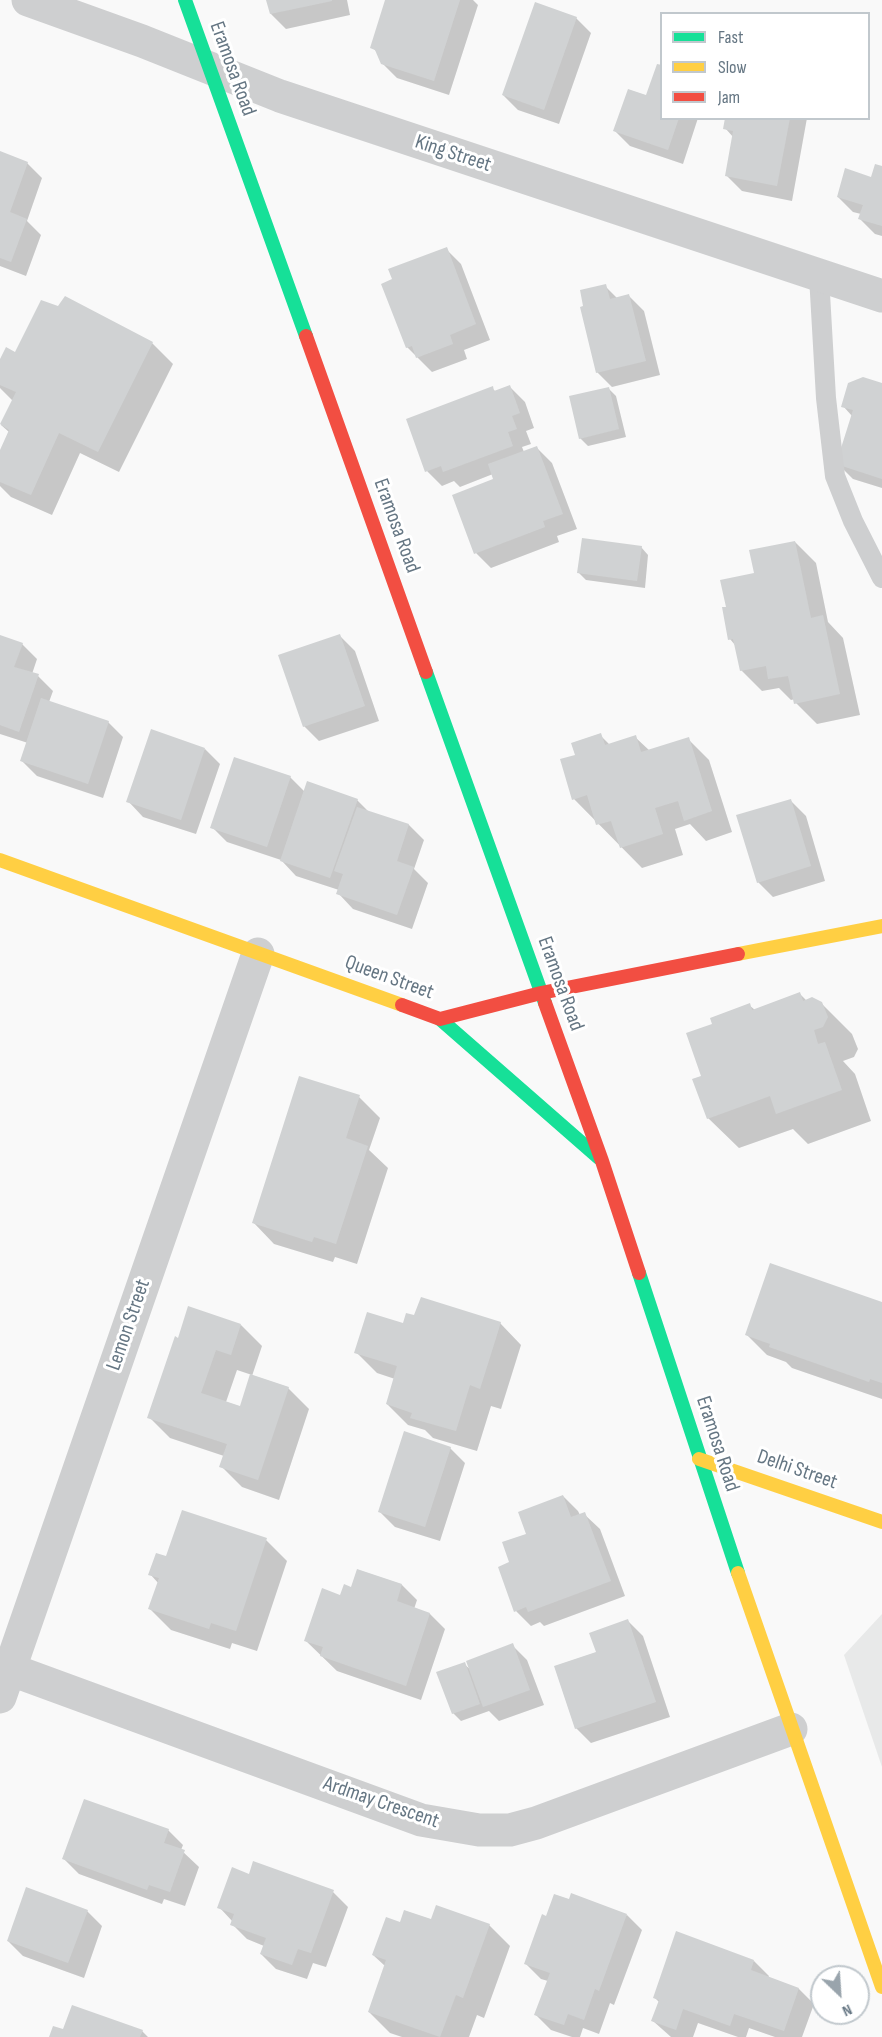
<!DOCTYPE html>
<style>
body{margin:0}
#map{position:relative;width:882px;height:2037px;overflow:hidden;background:#f9f9f9;font-family:"Sofia Sans Condensed",sans-serif}
canvas{display:block}
.legend{position:absolute;left:660px;top:12px;width:210px;height:108px;box-sizing:border-box;background:#fff;border:2px solid #c1c8cd;margin:0;padding:8px 10px;list-style:none;font-size:18px;color:#657683}
.legend li{display:flex;align-items:center;gap:12px;height:30px}
.legend b{width:30px;border:2px solid #c1c8cd}
.north{position:absolute;left:810px;top:1965px;width:60px;height:60px;box-sizing:border-box;background:#fff;border:2px solid #c1c8cd;border-radius:50%;rotate:155deg;font-size:16px;font-weight:700;line-height:24px;text-align:center;color:#657683}
.north::after{content:'';display:block;margin:auto;width:21px;height:27px;background:#99a4ac;clip-path:polygon(50% 0,100% 100%,50% 72%,0 100%)}
</style>
<div id="map">
<canvas width="882" height="2037"></canvas>
<ul class="legend">
<li><b style="height:8px;background:#16e098"></b>Fast</li>
<li><b style="height:8px;background:#ffcf43"></b>Slow</li>
<li><b style="height:8px;background:#f24e42"></b>Jam</li>
</ul>
<div class="north">N</div>
</div>
<script>
const ctx = document.querySelector('canvas').getContext('2d');
ctx.lineJoin = 'round';
function fillPath(path, color) {
  ctx.fillStyle = color;
  ctx.fill(path, 'evenodd');
}
function toPath(rows) {
  const path = new Path2D();
  for (const r of rows) {
    path.moveTo(r[0], r[1]);
    for (let i = 2; i < r.length; i += 2) path.lineTo(r[i], r[i + 1]);
  }
  return path;
}
function stroke(path, color, width, dash) {
  ctx.strokeStyle = color;
  ctx.lineWidth = width;
  ctx.lineCap = dash ? 'butt' : 'round';
  ctx.setLineDash(dash || []);
  ctx.stroke(path);
}
function write(font, color, halo, rows, align = 'center') {
  ctx.font = font + ' "Sofia Sans Condensed",sans-serif';
  ctx.lineWidth = 6;
  ctx.setLineDash([]);
  ctx.textBaseline = 'middle';
  ctx.strokeStyle = halo;
  ctx.fillStyle = color;
  for (const [text, x, y, turn = 0] of rows) {
    ctx.save();
    ctx.translate(x, y);
    ctx.rotate((+turn || 0) * Math.PI / 180);
    ctx.textAlign = isNaN(turn) ? turn : align;
    if (halo) ctx.strokeText(text, 0, 0);
    ctx.fillText(text, 0, 0);
    ctx.restore();
  }
}
const built = toPath([
 [882,1614,882,1767,844,1655]
]);
const shadow = toPath([
 [268,0,347,0,350,15,286,29,271,14],
 [387,0,473,0,478,5,449,95,397,78,382,63,379,54,372,47],
 [576,18,591,33,559,124,518,110,503,95],
 [662,118,698,118,683,164,630,146,615,131],
 [726,118,807,118,792,201,742,191,727,176,734,138,725,128],
 [0,153,27,163,42,178,27,221,41,235,26,276,0,266],
 [882,168,882,236,875,234,860,219,861,214,853,212,838,197,872,179],
 [446,249,461,264,490,340,464,350,467,359,432,372,407,347],
 [605,286,618,299,629,296,644,311,660,375,612,387,597,372],
 [152,343,173,364,119,472,80,453,52,515,11,497,0,486,0,453,9,432,1,425,13,401,0,388,0,363,16,354],
 [882,384,882,488,853,479,838,464,852,416,843,406],
 [510,387,525,402,534,428,526,431,531,444,522,447,524,452,537,448,552,463,577,529,557,536,559,542,491,568,476,553,454,496,495,480,493,474,460,487,454,481,442,486,427,471,492,388,496,392],
 [609,389,616,396,626,437,588,446,580,438],
 [795,542,816,563,828,622,843,638,860,715,817,724,796,703,795,699,791,700,779,688,762,691,741,670,735,645,730,639,728,608,756,574],
 [641,547,648,555,645,588,586,580,579,573],
 [340,636,355,651,379,721,319,741,304,726],
 [0,637,22,644,37,659,32,674,38,676,53,691,49,702,108,722,123,737,103,798,37,776,22,761,28,743,0,734],
 [600,735,610,745,635,737,650,751,688,739,709,760,732,832,706,841,690,824,675,829,683,855,642,868,574,799,577,756],
 [205,749,220,764,196,834,143,817,128,801],
 [290,777,305,792,357,800,369,812,409,825,424,840,414,869,428,883,412,929,353,909,338,893,339,890,296,876,281,860,227,842,212,827],
 [791,801,806,816,825,881,773,897,758,882],
 [800,994,807,1001,821,1003,852,1034,858,1049,854,1057,843,1061,855,1074,871,1121,808,1144,793,1129,739,1148,708,1118,703,1076,714,1025,749,1005,755,1010],
 [359,1097,380,1118,369,1150,388,1168,357,1264,335,1257,333,1262,274,1244,253,1222],
 [882,1304,882,1399,792,1368,786,1362,767,1355,746,1334],
 [415,1317,500,1323,521,1345,501,1409,491,1406,477,1451,433,1438,425,1430,408,1425,387,1404,395,1379,377,1373,356,1352],
 [241,1325,262,1346,252,1376,288,1388,309,1409,279,1500,242,1487,221,1466,224,1456,170,1438,149,1417,179,1340],
 [237,1370,252,1375,241,1408,226,1402],
 [450,1448,465,1463,440,1541,395,1527,380,1512],
 [563,1496,578,1511,580,1515,584,1514,600,1529,625,1596,544,1626,540,1622,531,1626,516,1611,528,1535],
 [266,1540,287,1561,257,1651,232,1643,230,1649,171,1630,150,1609,159,1584,150,1574,167,1558],
 [402,1585,417,1600,414,1609,430,1614,445,1629,421,1700,337,1671,306,1641,352,1589],
 [628,1621,643,1636,670,1717,591,1743,576,1728,598,1653],
 [512,1645,527,1660,544,1705,499,1721,489,1711,461,1721,453,1713,464,1664,471,1670],
 [168,1830,183,1845,181,1850,199,1867,185,1906,164,1899,162,1904,79,1874,64,1859],
 [250,1876,333,1892,348,1907,326,1967,313,1963,307,1979,276,1969,261,1954,264,1946,247,1939,232,1924,233,1922,219,1907],
 [87,1911,102,1926,84,1978,23,1956,8,1941],
 [627,1915,642,1930,614,2005,610,2003,599,2034,583,2028,580,2037,572,2037,551,2030,536,2015,548,1981,541,1979,526,1964],
 [432,1921,489,1925,510,1946,484,2018,477,2015,469,2037,402,2037,390,2033,369,2012,385,1966,373,1955],
 [754,1961,769,1976,768,1978,799,1989,814,2004,802,2037,775,2037,749,2028,746,2037,738,2037,698,2023,693,2037,671,2037,653,2021,659,2002,655,1998],
 [64,2031,142,2031,148,2037,51,2037]
]);
const building = toPath([
 [266,0,332,0,332,1,270,14],
 [385,0,460,0,434,81,381,64,375,50,370,48],
 [535,2,577,17,544,110,502,95],
 [657,64,662,65,662,118,679,118,668,150,613,131,628,89,646,95],
 [725,118,790,118,777,186,725,176,733,131,723,129],
 [0,151,28,162,10,212,27,219,11,262,0,258],
 [875,164,882,166,882,226,858,219,863,205,837,197,845,168,871,177],
 [447,247,476,324,450,335,453,344,416,358,412,346,406,348,381,284,392,279,388,269],
 [606,284,610,299,629,294,646,361,596,373,580,307,583,306,580,290],
 [65,296,153,342,98,452,59,433,31,495,0,482,0,450,9,430,0,424,16,392,0,385,0,359,6,347,15,352,41,300,58,306],
 [863,377,882,383,882,479,836,464,853,410,841,407,848,383],
 [510,385,520,413,512,416,517,429,508,432,513,446,443,472,441,466,425,472,406,419,493,386,494,391],
 [609,387,619,429,579,439,569,396],
 [537,446,563,514,543,521,545,527,474,554,452,495,493,479,488,464],
 [582,538,642,546,637,581,577,573],
 [795,541,811,618,823,615,840,694,794,704,788,676,768,679,766,666,740,671,733,639,728,640,722,607,726,607,720,580,754,573,749,550],
 [340,634,365,706,303,727,278,655],
 [0,635,23,643,14,667,39,674,19,732,0,725],
 [41,698,109,721,88,784,20,761],
 [151,729,205,748,181,820,126,802],
 [601,733,605,745,636,735,641,752,689,737,712,811,684,821,678,801,655,808,663,834,620,848,611,821,596,825,587,795,572,800,560,759,575,755,571,743],
 [234,757,291,776,267,847,210,828],
 [307,781,358,799,330,878,280,861],
 [791,799,811,866,757,883,736,815],
 [357,807,409,824,397,861,414,867,397,915,336,894,343,874,334,871],
 [800,992,803,1001,812,997,822,1002,828,1017,823,1027,814,1030,818,1044,825,1042,842,1090,776,1114,770,1096,707,1119,692,1079,701,1076,686,1033,712,1024,710,1018,750,1003,752,1010],
 [299,1076,360,1095,346,1138,368,1146,336,1244,314,1237,312,1242,252,1223],
 [770,1263,882,1302,882,1383,870,1379,869,1382,769,1347,770,1344,745,1335],
 [421,1297,501,1322,480,1389,470,1385,456,1431,410,1418,412,1413,386,1404,397,1366,354,1353,367,1312,403,1323,406,1313,414,1315],
 [188,1306,241,1324,231,1355,216,1350,201,1393,240,1406,250,1374,289,1387,258,1480,219,1467,227,1444,147,1418,175,1336,178,1338],
 [404,1431,451,1447,425,1527,378,1512],
 [563,1495,571,1517,585,1512,611,1581,528,1612,526,1607,514,1612,498,1567,509,1562,502,1542,526,1534,518,1512],
 [182,1510,267,1538,236,1631,211,1623,209,1629,148,1609,159,1578,148,1575,156,1553,166,1556],
 [357,1569,402,1584,397,1601,430,1613,406,1686,320,1656,323,1647,304,1641,322,1588,340,1595,344,1584,351,1587],
 [628,1619,656,1702,575,1729,554,1666,596,1652,589,1633],
 [513,1643,530,1690,483,1707,466,1661],
 [465,1662,480,1704,452,1714,436,1672],
 [84,1799,169,1829,164,1843,185,1850,170,1892,149,1885,147,1890,62,1859],
 [253,1861,334,1890,311,1953,298,1949,292,1965,260,1954,266,1938,230,1925,234,1914,217,1908,232,1867,249,1874],
 [26,1887,88,1910,68,1963,7,1941],
 [571,1893,627,1914,599,1991,595,1989,584,2020,568,2014,564,2025,534,2015,550,1973,524,1964,542,1914,546,1916,554,1894,569,1899],
 [436,1905,490,1924,463,1998,456,1995,440,2037,368,2012,386,1960,372,1955,386,1917,400,1922,404,1910,431,1919],
 [676,1931,754,1960,751,1970,799,1988,784,2031,734,2014,730,2026,683,2009,676,2030,651,2021,659,2000,653,1998],
 [72,2005,143,2030,140,2037,49,2037,53,2026,63,2029]
]);
const lane = toPath([
 [819,276,826,398,835,476,853,521,882,578]
]);
const street = toPath([
 [28,0,142,41,280,96,882,296],
 [9,1669,421,1820,479,1830,510,1830,536,1823,791,1729],
 [0,1697,258,954]
]);
const fast = toPath([
 [185,0,306,336],
 [426,672,545,1003],
 [440,1019,599,1158],
 [639,1273,738,1573]
]);
const slow = toPath([
 [0,860,402,1005],
 [738,954,882,926],
 [699,1459,882,1522],
 [738,1573,882,1987]
]);
const jam = toPath([
 [306,336,426,672],
 [545,1003,602,1161,639,1273],
 [402,1005,440,1019,541,993,738,954]
]);
const streetNames = [
 ["Eramosa Road",232,69,70],
 ["King Street",453,154,18],
 ["Eramosa Road",396,526,70],
 ["Queen Street",389,978,20],
 ["Eramosa Road",560,984,70],
 ["Lemon Street",129,1325,-71],
 ["Eramosa Road",717,1444,72],
 ["Delhi Street",797,1470,19],
 ["Ardmay Crescent",381,1803,19]
];
fillPath(built, '#e8e9e9');
fillPath(shadow, '#0003');
fillPath(building, '#d0d2d3');
stroke(lane, '#cecfd0', 20);
stroke(street, '#cecfd0', 33);
stroke(fast, '#16e098', 14);
stroke(slow, '#ffcf43', 14);
stroke(jam, '#f24e42', 14);
write('21px', '#657683', '#fff', streetNames);
</script>
